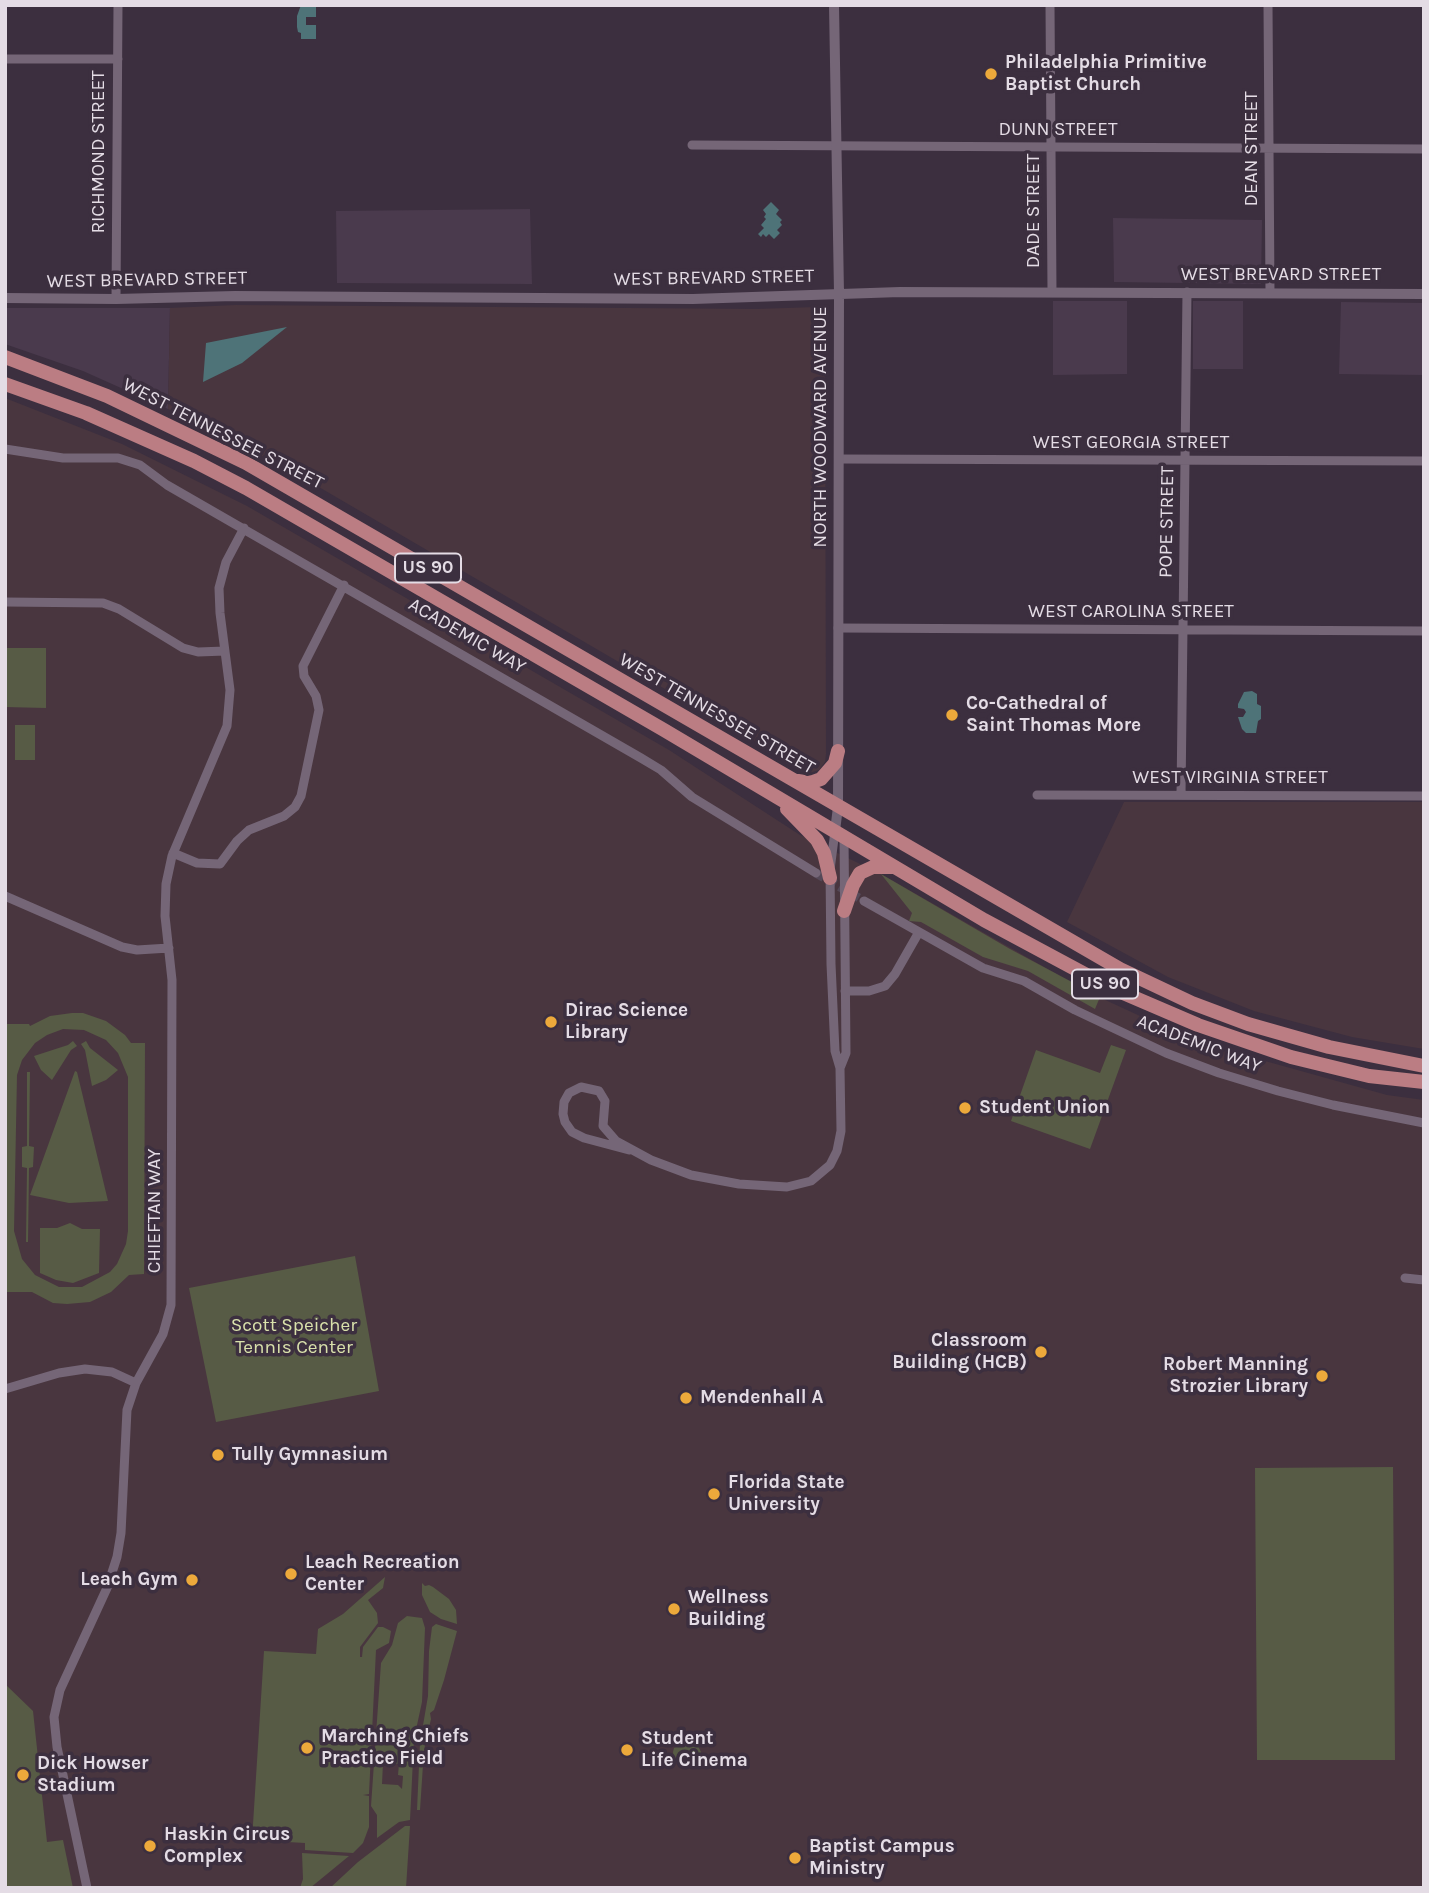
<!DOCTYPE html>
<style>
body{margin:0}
#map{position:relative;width:1429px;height:1893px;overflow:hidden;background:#3c2f3f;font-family:Karla,sans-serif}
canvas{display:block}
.frame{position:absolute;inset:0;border:7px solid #e4dce5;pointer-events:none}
</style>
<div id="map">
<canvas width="1429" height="1893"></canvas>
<div class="frame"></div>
</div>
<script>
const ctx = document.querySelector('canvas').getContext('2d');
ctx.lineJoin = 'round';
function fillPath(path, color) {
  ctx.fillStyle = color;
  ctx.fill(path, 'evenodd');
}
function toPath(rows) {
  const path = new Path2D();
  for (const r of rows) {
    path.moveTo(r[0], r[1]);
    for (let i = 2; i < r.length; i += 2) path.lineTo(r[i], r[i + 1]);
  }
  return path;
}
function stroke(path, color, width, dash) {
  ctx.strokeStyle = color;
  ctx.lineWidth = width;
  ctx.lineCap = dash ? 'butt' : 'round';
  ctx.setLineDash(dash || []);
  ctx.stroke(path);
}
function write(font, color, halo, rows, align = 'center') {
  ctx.font = font + ' Karla,sans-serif';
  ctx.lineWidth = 7;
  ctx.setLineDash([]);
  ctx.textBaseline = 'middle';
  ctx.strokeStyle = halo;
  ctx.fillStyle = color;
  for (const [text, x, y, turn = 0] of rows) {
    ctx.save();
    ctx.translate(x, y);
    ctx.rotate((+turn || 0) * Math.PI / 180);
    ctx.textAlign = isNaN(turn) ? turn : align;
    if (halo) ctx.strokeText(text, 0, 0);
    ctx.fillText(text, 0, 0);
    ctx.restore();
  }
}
const built = toPath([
 [530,209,532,284,337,283,336,211],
 [1113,218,1262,220,1261,284,1114,282],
 [1053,301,1127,301,1127,374,1053,375],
 [1193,301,1243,301,1243,369,1193,369],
 [1341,302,1424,303,1424,375,1339,374],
 [5,308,170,308,168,409,83,371,5,344]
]);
const education = toPath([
 [236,305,757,309,817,307,825,315,826,754,825,762,819,770,809,773,312,483,219,433,168,409,170,308],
 [5,398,122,444,247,506,669,750,800,835,881,874,1088,992,1153,1022,1240,1054,1387,1095,1424,1100,1424,1888,5,1888],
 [1124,802,1424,802,1424,1049,1352,1037,1254,1011,1168,977,1067,922]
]);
const green = toPath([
 [5,648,46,648,46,708,5,707],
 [15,725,35,725,35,760,15,760],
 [881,874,1010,949,1100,997,1095,1009,1028,971,983,957,921,922,909,921,912,913],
 [72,1013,83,1013,106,1021,125,1035,131,1043,145,1043,144,1274,129,1275,111,1292,90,1302,67,1304,53,1303,32,1292,5,1292,5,1024,29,1024,30,1026,50,1016],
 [63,1029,84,1030,106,1040,118,1053,128,1077,128,1231,126,1244,117,1264,110,1272,82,1287,59,1287,35,1275,22,1259,14,1231,17,1075,22,1060,35,1043,47,1035],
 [73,1041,77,1046,71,1050,52,1080,41,1070,34,1056,68,1045],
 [86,1041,90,1048,118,1070,106,1080,92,1086,85,1050,81,1044],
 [1111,1045,1126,1050,1090,1149,1011,1121,1036,1050,1100,1073],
 [75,1071,77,1072,108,1201,69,1203,30,1195],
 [27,1072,30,1072,29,1146,34,1147,33,1167,29,1168,28,1242,26,1242,27,1168,22,1167,22,1147,27,1146],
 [70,1223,82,1229,100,1229,99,1273,73,1283,56,1280,40,1273,40,1228,57,1228],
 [355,1256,379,1391,216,1422,189,1288],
 [1393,1467,1395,1760,1257,1760,1255,1468],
 [385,1577,383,1588,368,1600,377,1613,378,1623,360,1647,360,1657,362,1657,363,1647,378,1627,383,1627,391,1631,389,1643,376,1650,369,1794,363,1795,369,1796,369,1827,363,1843,353,1853,305,1850,305,1843,252,1840,264,1651,316,1654,318,1629,343,1614],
 [422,1583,425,1586,429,1585,433,1587,449,1599,456,1610,457,1624,441,1619,430,1612,422,1595],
 [407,1616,422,1618,425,1628,422,1702,414,1739,410,1820,399,1822,377,1838,377,1815,371,1806,381,1663,392,1645,398,1623],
 [383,1763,399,1764,398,1775,403,1776,402,1789,398,1785,382,1784],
 [436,1624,457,1631,444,1680,434,1710,430,1713,431,1719,424,1750,420,1810,417,1810,420,1743,428,1696,429,1651,432,1627],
 [5,1684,33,1711,47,1842,63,1840,73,1888,5,1888],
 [687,1743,698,1746,701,1752,700,1758,692,1763,682,1763,674,1760,673,1752,674,1748],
 [405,1826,410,1826,406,1888,330,1888,358,1862],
 [302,1853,349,1856,310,1888,300,1888,303,1879]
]);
const water = toPath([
 [301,5,316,5,316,17,306,17,306,25,316,25,316,39,301,39,301,33,298,32,297,27,297,16],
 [771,202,779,210,776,214,782,220,780,222,782,225,777,230,780,233,774,239,769,234,766,237,763,234,761,237,758,234,764,228,761,225,766,219,764,217,766,214,763,210],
 [287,327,242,363,203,382,206,343],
 [1252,691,1257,694,1257,704,1261,706,1261,719,1258,721,1256,733,1246,733,1242,729,1238,717,1243,717,1246,712,1244,709,1238,708,1238,704,1244,692]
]);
const minorTunnel = toPath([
 [816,873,864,901]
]);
const minor = toPath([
 [1050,5,1052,292],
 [1268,5,1270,292],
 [5,59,118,59],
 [692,145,1424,149],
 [116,299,118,5],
 [5,449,63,458,118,458,140,465,167,485,641,758,661,770,692,797,816,873],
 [839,459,1424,461],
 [5,602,103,603,119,609,183,648,198,652,225,651],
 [838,628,1424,631],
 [1037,795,1424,796],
 [1181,795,1187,292],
 [173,853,197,863,220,864,237,841,249,830,284,816,295,807,301,796,319,710,316,696,304,676,303,666,344,585],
 [5,896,122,947,137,950,169,948],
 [864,901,983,968,1024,981,1075,1010,1166,1053,1219,1073,1278,1091,1333,1105,1424,1123],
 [845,991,869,991,885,986,895,974,919,932],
 [840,1068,846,1053,844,836],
 [629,1150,584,1138,572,1132,565,1122,563,1114,564,1102,569,1093,581,1087,599,1091,605,1101,603,1126,616,1141,651,1160,691,1175,739,1184,787,1187,811,1181,830,1165,837,1151,841,1131,840,1068,835,1051,831,964,830,870,835,831],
 [1405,1278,1424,1280],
 [5,1389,59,1373,85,1369,112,1372,136,1383],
 [87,1888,57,1747,54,1717,60,1690,107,1588,117,1557,121,1533,127,1410,136,1383,163,1334,171,1305,172,980,165,916,166,884,172,856,227,726,230,690,220,613,219,588,226,562,244,528]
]);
const tertiary = toPath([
 [834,5,839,293,838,807,835,831],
 [5,298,116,299,235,296,693,299,900,292,1424,294]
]);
const primary = toPath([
 [5,357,107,396,246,463,1120,969,1192,1003,1248,1024,1329,1047,1424,1066],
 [5,384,86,413,194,461,246,488,664,730,984,920,1107,986,1198,1025,1291,1057,1369,1076,1424,1082],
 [798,781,810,783,821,779,835,763,838,751],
 [787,809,817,840,824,853,830,878],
 [844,911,853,885,860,873,873,867,892,867]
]);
const markers = [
 [991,74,7,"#eca93b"],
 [952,715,7,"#eca93b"],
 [551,1022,7,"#eca93b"],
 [965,1108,7,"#eca93b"],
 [1041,1352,7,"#eca93b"],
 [1322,1376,7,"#eca93b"],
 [686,1398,7,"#eca93b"],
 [218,1455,7,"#eca93b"],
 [714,1494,7,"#eca93b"],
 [291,1574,7,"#eca93b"],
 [192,1580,7,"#eca93b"],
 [674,1609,7,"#eca93b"],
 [307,1748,7,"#eca93b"],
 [627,1750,7,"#eca93b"],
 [23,1775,7,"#eca93b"],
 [150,1846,7,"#eca93b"],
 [795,1858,7,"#eca93b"]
];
const shields = [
 [428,568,66],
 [1105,984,66]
];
const shieldNames = [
 ["US 90",428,568],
 ["US 90",1105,984]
];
const poiNames = [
 ["Philadelphia Primitive",1005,63],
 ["Baptist Church",1005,85],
 ["Co-Cathedral of",966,704],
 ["Saint Thomas More",966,726],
 ["Dirac Science",565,1011],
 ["Library",565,1033],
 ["Student Union",979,1108],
 ["Classroom",1027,1341,"right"],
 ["Building (HCB)",1027,1363,"right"],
 ["Robert Manning",1308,1365,"right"],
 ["Strozier Library",1308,1387,"right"],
 ["Mendenhall A",700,1398],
 ["Tully Gymnasium",232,1455],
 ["Florida State",728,1483],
 ["University",728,1505],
 ["Leach Recreation",305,1563],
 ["Center",305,1585],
 ["Leach Gym",178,1580,"right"],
 ["Wellness",688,1598],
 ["Building",688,1620],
 ["Marching Chiefs",321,1737],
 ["Practice Field",321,1759],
 ["Student",641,1739],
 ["Life Cinema",641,1761],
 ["Dick Howser",37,1764],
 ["Stadium",37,1786],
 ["Haskin Circus",164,1835],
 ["Complex",164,1857],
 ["Baptist Campus",809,1847],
 ["Ministry",809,1869]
];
const streetNames = [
 ["DUNN STREET",1058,130],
 ["DEAN STREET",1252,149,-90],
 ["RICHMOND STREET",99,152,-90],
 ["DADE STREET",1034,211,-90],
 ["WEST BREVARD STREET",1281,275],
 ["WEST BREVARD STREET",714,278,-1],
 ["WEST BREVARD STREET",147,280,-1],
 ["NORTH WOODWARD AVENUE",821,427,-90],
 ["WEST TENNESSEE STREET",223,434,27],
 ["WEST GEORGIA STREET",1131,443],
 ["POPE STREET",1167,522,-89],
 ["WEST CAROLINA STREET",1131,612],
 ["ACADEMIC WAY",467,636,30],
 ["WEST TENNESSEE STREET",717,714,30],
 ["WEST VIRGINIA STREET",1230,778],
 ["ACADEMIC WAY",1199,1044,21],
 ["CHIEFTAN WAY",155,1211,-90]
];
const parkNames = [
 ["Scott Speicher",294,1326],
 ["Tennis Center",294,1348]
];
fillPath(built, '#4a3a4d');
fillPath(education, '#49363f');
fillPath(green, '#575b45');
fillPath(water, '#4e7378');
stroke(minorTunnel, '#554958', 9, [9, 4.5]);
stroke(minor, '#756677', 9);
stroke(tertiary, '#756677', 10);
stroke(primary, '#bb7d83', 14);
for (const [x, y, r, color] of markers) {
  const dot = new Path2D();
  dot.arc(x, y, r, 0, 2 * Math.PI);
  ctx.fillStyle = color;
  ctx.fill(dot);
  stroke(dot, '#3c2f3f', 2.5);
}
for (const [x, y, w] of shields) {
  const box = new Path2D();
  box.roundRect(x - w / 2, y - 14.5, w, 29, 5);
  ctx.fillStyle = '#3c2f3f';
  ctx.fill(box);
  stroke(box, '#e4dce5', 2);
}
write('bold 18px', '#e4dce5', null, shieldNames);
write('bold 19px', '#e4dce5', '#3c2f3f', poiNames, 'left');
write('19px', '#e4dce5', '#3c2f3f', streetNames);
write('19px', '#d9e1ab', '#3c2f3f', parkNames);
</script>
